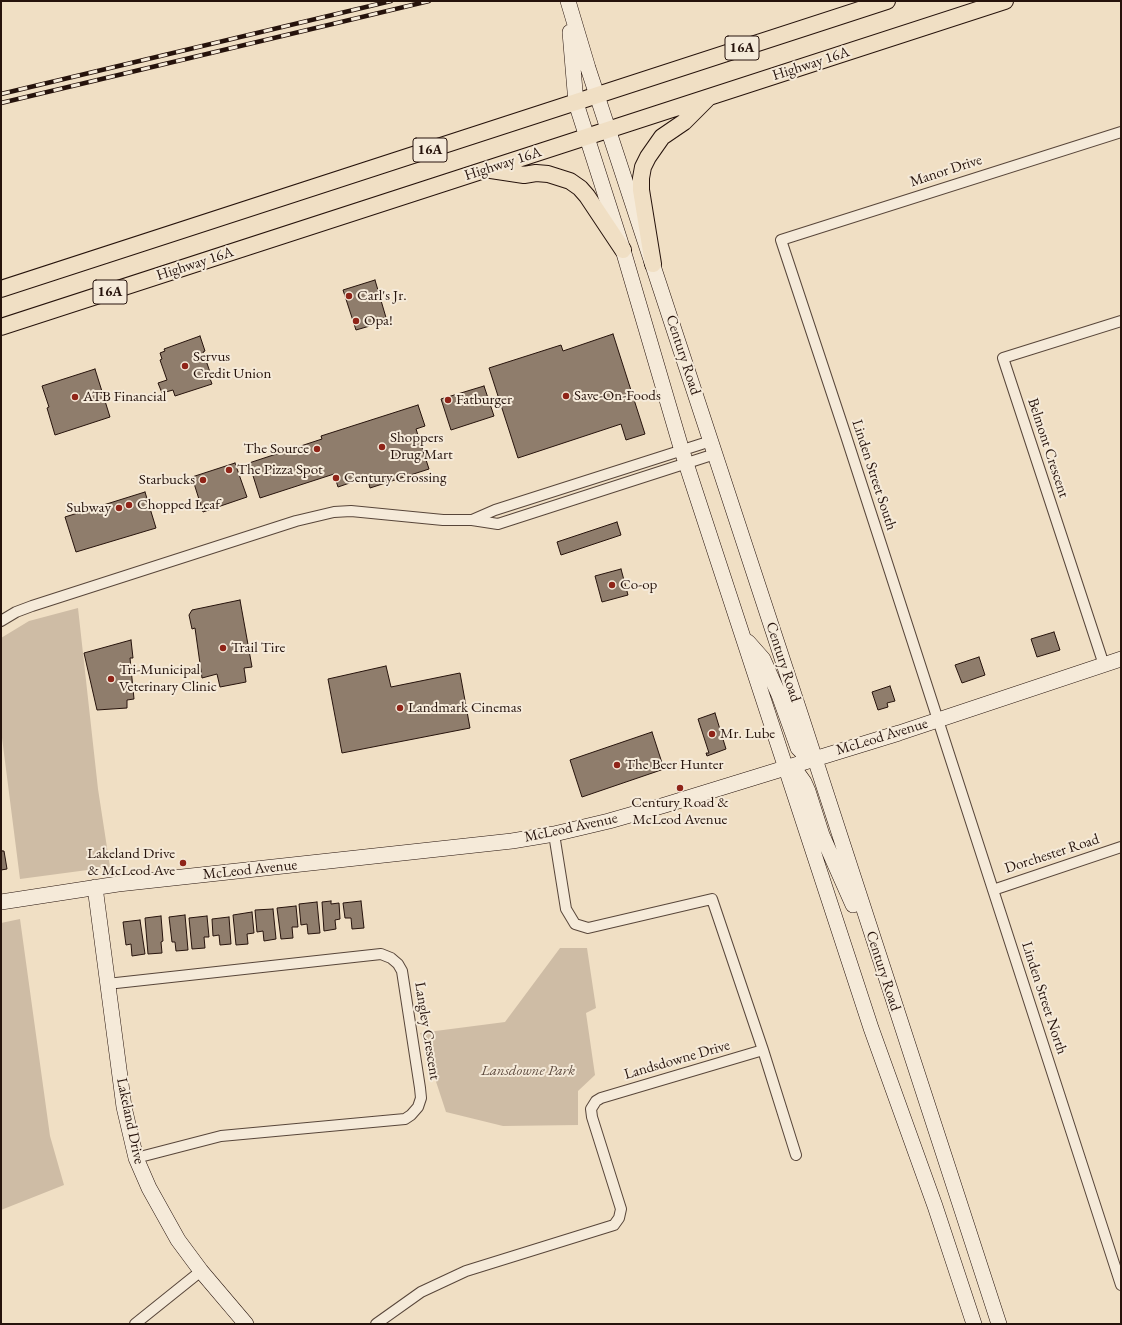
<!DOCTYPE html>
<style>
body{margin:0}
#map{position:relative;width:1122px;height:1325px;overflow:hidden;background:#f0dfc4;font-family:"EB Garamond",serif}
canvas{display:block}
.frame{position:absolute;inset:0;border:2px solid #26130c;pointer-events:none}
</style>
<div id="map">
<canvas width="1122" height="1325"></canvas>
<div class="frame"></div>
</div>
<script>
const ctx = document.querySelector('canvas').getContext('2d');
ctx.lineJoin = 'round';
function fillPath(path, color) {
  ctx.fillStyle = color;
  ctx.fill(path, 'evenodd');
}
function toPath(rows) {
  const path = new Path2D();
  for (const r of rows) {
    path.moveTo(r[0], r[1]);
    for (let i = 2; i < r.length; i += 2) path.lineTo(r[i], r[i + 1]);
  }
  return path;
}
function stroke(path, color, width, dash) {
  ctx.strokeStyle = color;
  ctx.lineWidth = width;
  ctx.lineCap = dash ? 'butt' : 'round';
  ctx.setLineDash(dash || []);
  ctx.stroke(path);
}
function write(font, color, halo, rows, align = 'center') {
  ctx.font = font + ' "EB Garamond",serif';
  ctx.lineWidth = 4;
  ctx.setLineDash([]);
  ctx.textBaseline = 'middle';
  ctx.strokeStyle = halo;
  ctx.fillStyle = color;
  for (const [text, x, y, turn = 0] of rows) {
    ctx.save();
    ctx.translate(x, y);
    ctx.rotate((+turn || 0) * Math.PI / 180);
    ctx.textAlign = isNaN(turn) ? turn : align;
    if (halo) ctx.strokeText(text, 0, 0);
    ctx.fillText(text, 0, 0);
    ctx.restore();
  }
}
const green = toPath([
 [78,608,98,789,110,867,20,879,1,730,1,638,29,621],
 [20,919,50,1136,64,1185,1,1210,1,923],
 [560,948,587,948,596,1008,586,1013,595,1075,578,1091,578,1125,503,1126,446,1112,420,1033,505,1022]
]);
const building = toPath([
 [375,280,387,321,356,330,343,290,375,280],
 [613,334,645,434,626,440,621,424,518,458,489,368,561,345,563,351,613,334],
 [200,336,205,351,203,352,210,372,208,373,212,384,175,396,173,390,162,393,158,383,167,380,160,360,162,359,160,353,165,351,164,349,200,336],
 [95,369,110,417,55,435,47,408,49,407,42,386,95,369],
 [484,386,494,416,451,430,441,399,484,386],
 [418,405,425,426,416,429,429,469,370,488,367,477,338,487,334,474,260,498,249,463,322,439,321,436,418,405],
 [235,463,247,497,203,512,192,477,235,463],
 [145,492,156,528,76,552,65,517,145,492],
 [617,522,621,535,561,555,557,542,617,522],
 [621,569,628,595,602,602,595,576,621,569],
 [240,600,252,667,244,668,246,682,220,687,217,674,202,678,195,628,192,629,189,615,192,610,240,600],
 [1054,632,1060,650,1037,657,1031,639,1054,632],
 [131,640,133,658,130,658,134,699,127,700,127,708,97,710,84,653,131,640],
 [979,657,985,675,962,683,955,665,979,657],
 [386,666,391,687,460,673,470,728,342,753,328,679,386,666],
 [890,686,895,701,887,703,888,707,878,710,872,692,890,686],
 [715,713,726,749,707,756,706,753,709,753,698,719,715,713],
 [652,732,664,769,582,797,570,760,652,732],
 [1,848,2,851,4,851,7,869,1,870,1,848],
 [331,901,331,904,339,903,340,919,335,920,336,929,324,931,322,902,331,901],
 [361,901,364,928,352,929,351,918,345,918,343,903,361,901],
 [317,902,320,933,308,934,307,924,301,925,299,904,317,902],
 [296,906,298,927,292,927,293,938,281,939,277,908,296,906],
 [273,909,276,939,264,941,263,931,257,932,255,910,273,909],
 [252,912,254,933,247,934,248,944,236,945,233,915,252,912],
 [185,915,188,950,176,951,175,942,172,942,169,917,185,915],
 [161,916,163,941,161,942,162,953,148,954,145,918,161,916],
 [207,916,209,937,204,937,205,948,192,949,189,918,207,916],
 [229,917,231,944,220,945,219,935,213,936,212,919,229,917],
 [140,920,145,954,132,956,131,944,126,945,123,922,140,920]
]);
const street = toPath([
 [1121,132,781,240,846,436,1121,1285],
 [472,520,495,510,711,441],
 [1,621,16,612,32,606,296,521,334,512,351,511,443,520,472,520,498,524,715,454],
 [1104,665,1003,358,1121,321],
 [554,834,566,909,575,924,588,928,712,899,763,1050,796,1155],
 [993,890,1121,847],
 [107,984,381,954,391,958,398,964,402,971,420,1088,421,1098,418,1107,411,1115,405,1119,221,1136,136,1158],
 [135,1324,201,1271],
 [376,1324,421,1292,466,1271,614,1225,619,1218,621,1209,592,1117,591,1109,596,1101,601,1098,763,1050]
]);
const secondary = toPath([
 [568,1,588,68,802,719,999,1324],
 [570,32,576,103,623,250,682,451,871,1028,935,1206,974,1324],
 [748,642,763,659,779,695,798,748,803,753,815,758],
 [786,767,799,775,804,782,808,791,822,835,853,905],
 [95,887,124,1107,136,1158,149,1188,178,1240,201,1271,246,1324],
 [1,902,118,884,512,841,554,834,609,821,665,805,899,733,1121,659]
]);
const primary = toPath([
 [491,170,524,175,536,173,548,174,570,181,580,188,587,196,623,250],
 [653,264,641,190,641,178,643,167,648,157,662,137,684,122,708,98],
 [1,289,887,1],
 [1,327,1005,1]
]);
const rail = toPath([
 [1,94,391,1],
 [1,103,429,1]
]);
const markers = [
 [349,296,4,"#8f2418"],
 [356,321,4,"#8f2418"],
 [185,366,4,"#8f2418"],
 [566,396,4,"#8f2418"],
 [75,397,4,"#8f2418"],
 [448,400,4,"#8f2418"],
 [382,447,4,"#8f2418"],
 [317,449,4,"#8f2418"],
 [229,470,4,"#8f2418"],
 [336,478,4,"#8f2418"],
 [203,480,4,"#8f2418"],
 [129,505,4,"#8f2418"],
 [119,508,4,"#8f2418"],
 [612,585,4,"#8f2418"],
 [223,648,4,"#8f2418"],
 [111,679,4,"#8f2418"],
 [400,708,4,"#8f2418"],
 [712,734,4,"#8f2418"],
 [617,765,4,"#8f2418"],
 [680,788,4,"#8f2418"],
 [183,863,4,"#8f2418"]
];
const shields = [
 [742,48,34],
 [430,150,34],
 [110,292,34]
];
const shieldNames = [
 ["16A",742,48],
 ["16A",430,150],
 ["16A",110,292]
];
const streetNames = [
 ["Highway 16A",811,64,-18],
 ["Highway 16A",503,164,-18],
 ["Manor Drive",946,171,-18],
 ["Highway 16A",195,264,-18],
 ["Century Road",683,355,72],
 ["Belmont Crescent",1048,448,72],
 ["Linden Street South",874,475,72],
 ["Century Road",783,662,72],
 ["McLeod Avenue",882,737,-17],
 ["McLeod Avenue",571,828,-12],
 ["Dorchester Road",1052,854,-18],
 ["McLeod Avenue",250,870,-6],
 ["Century Road",883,971,72],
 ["Linden Street North",1044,998,72],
 ["Langley Crescent",427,1031,81],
 ["Landsdowne Drive",677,1060,-16],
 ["Lakeland Drive",130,1121,78]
];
const poiNames = [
 ["Carl's Jr.",357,296],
 ["Opa!",364,321],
 ["Servus",193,357],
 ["Credit Union",193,374],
 ["Save-On-Foods",574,396],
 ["ATB Financial",83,397],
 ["Fatburger",456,400],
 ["Shoppers",390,438],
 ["Drug Mart",390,455],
 ["The Source",309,449,"right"],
 ["The Pizza Spot",237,470],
 ["Century Crossing",344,478],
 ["Starbucks",195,480,"right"],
 ["Chopped Leaf",137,505],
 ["Subway",111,508,"right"],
 ["Co-op",620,585],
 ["Trail Tire",231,648],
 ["Tri-Municipal",119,670],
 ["Veterinary Clinic",119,687],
 ["Landmark Cinemas",408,708],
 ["Mr. Lube",720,734],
 ["The Beer Hunter",625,765],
 ["Century Road &",680,803,"center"],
 ["McLeod Avenue",680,820,"center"],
 ["Lakeland Drive",175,854,"right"],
 ["& McLeod Ave",175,871,"right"]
];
const parkNames = [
 ["Lansdowne Park",528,1071]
];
fillPath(green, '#cebca5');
fillPath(building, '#8f7d6c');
stroke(building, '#26130c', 1);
stroke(street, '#58463a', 12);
stroke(secondary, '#26130c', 16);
stroke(primary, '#26130c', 18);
stroke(street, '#f5ead9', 10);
stroke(secondary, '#f5ead9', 15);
stroke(primary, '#f0dfc4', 16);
stroke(rail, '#26130c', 4.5);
stroke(rail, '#f5ead9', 3, [9]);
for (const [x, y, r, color] of markers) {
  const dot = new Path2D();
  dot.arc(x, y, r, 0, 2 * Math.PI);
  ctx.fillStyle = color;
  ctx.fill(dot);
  stroke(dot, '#f5ead9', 1.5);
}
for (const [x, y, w] of shields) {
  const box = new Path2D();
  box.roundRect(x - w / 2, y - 12, w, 24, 3);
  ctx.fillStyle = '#f5ead9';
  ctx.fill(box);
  stroke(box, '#26130c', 1);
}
write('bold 14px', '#26130c', null, shieldNames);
write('15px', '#26130c', '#f5ead9', streetNames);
write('15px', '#26130c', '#f5ead9', poiNames, 'left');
write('italic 15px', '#614e42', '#f5ead9', parkNames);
</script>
